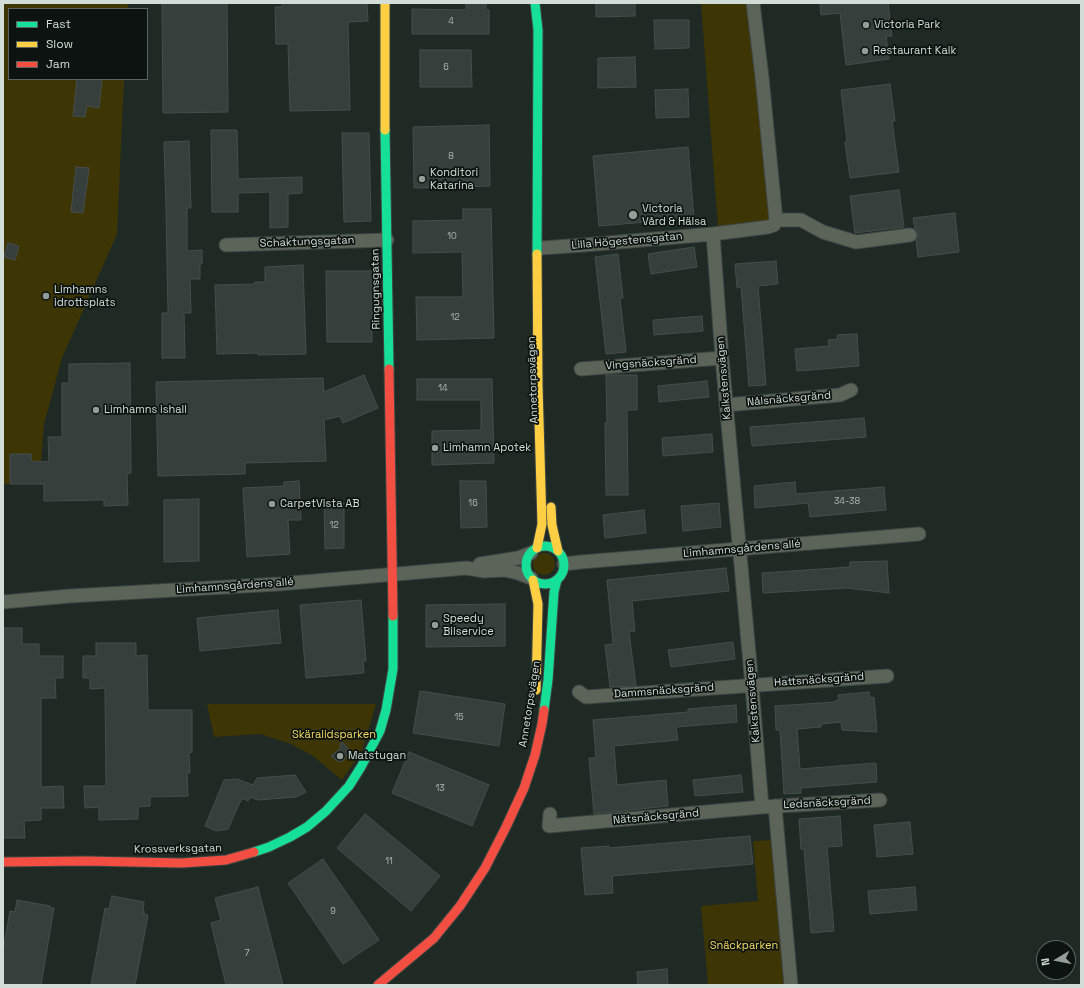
<!DOCTYPE html>
<meta charset="utf-8">
<style>
body{margin:0}
#map{position:relative;width:1084px;height:988px;overflow:hidden;background:#202a25;font-family:"Space Grotesk",sans-serif}
canvas{display:block}
.frame{position:absolute;inset:0;border:4px solid #d3ddd8;pointer-events:none}
.legend{position:absolute;left:8px;top:8px;width:140px;height:72px;box-sizing:border-box;background:#0c1310;border:1px solid #5c6460;margin:0;padding:5px 7px;list-style:none;font-size:12px;color:#d3ddd8}
.legend li{display:flex;align-items:center;gap:8px;height:20px}
.legend b{width:20px;border:1px solid #5c6460}
.north{position:absolute;left:1036px;top:940px;width:40px;height:40px;box-sizing:border-box;background:#0c1310;border:1px solid #5c6460;border-radius:50%;rotate:260deg;font-size:11px;font-weight:700;line-height:16px;text-align:center;color:#d3ddd8}
.north::after{content:'';display:block;margin:auto;width:14px;height:18px;background:#949e99;clip-path:polygon(50% 0,100% 100%,50% 72%,0 100%)}
</style>
<div id="map">
<canvas width="1084" height="988"></canvas>
<div class="frame"></div>
<ul class="legend">
<li><b style="height:5px;background:#16e098"></b>Fast</li>
<li><b style="height:5px;background:#ffcf43"></b>Slow</li>
<li><b style="height:5px;background:#f24e42"></b>Jam</li>
</ul>
<div class="north">N</div>
</div>
<script>
const ctx = document.querySelector('canvas').getContext('2d');
ctx.lineJoin = 'round';
function fillPath(path, color) {
  ctx.fillStyle = color;
  ctx.fill(path, 'evenodd');
}
function toPath(rows) {
  const path = new Path2D();
  for (const r of rows) {
    if (r.length === 3) {
      path.moveTo(r[0] + r[2], r[1]);
      path.arc(r[0], r[1], r[2], 0, 2 * Math.PI);
      continue;
    }
    path.moveTo(r[0], r[1]);
    for (let i = 2; i < r.length; i += 2) path.lineTo(r[i], r[i + 1]);
  }
  return path;
}
function stroke(path, color, width, dash) {
  ctx.strokeStyle = color;
  ctx.lineWidth = width;
  ctx.lineCap = dash ? 'butt' : 'round';
  ctx.setLineDash(dash || []);
  ctx.stroke(path);
}
function write(font, color, halo, rows, align = 'center') {
  ctx.font = font + ' "Space Grotesk",sans-serif';
  ctx.lineWidth = 3.5;
  ctx.setLineDash([]);
  ctx.textBaseline = 'middle';
  ctx.strokeStyle = halo;
  ctx.fillStyle = color;
  for (const [text, x, y, turn = 0] of rows) {
    ctx.save();
    ctx.translate(x, y);
    ctx.rotate((+turn || 0) * Math.PI / 180);
    ctx.textAlign = isNaN(turn) ? turn : align;
    if (halo) ctx.strokeText(text, 0, 0);
    ctx.fillText(text, 0, 0);
    ctx.restore();
  }
}
const green = toPath([
 [3,3,128,3,128,9,9,9,9,79,124,79,117,234,62,358,44,424,41,462,31,484,3,484],
 [701,3,749,3,771,217,768,222,718,227],
 [544,564,11],
 [207,704,376,704,362,751,342,780,313,756,291,744,260,734,214,737],
 [774,840,786,985,708,985,701,906,758,901,753,841]
]);
const building = toPath([
 [162,3,227,3,228,112,163,113,162,3],
 [282,3,367,3,368,21,348,22,350,110,290,111,288,44,276,44,275,7,282,7,282,3],
 [466,3,486,3,486,10,489,10,489,34,412,34,412,9,466,10,466,3],
 [596,3,635,3,635,16,596,17,596,3],
 [820,3,888,3,892,36,886,36,889,59,846,65,840,13,821,15,820,3],
 [654,20,689,20,689,48,655,49,654,20],
 [420,50,471,50,472,87,420,87,420,50],
 [635,57,636,87,598,88,598,58,635,57],
 [77,79,102,79,99,108,87,106,85,117,73,116,77,79],
 [890,84,895,121,892,121,899,172,850,178,845,142,847,141,841,90,890,84],
 [688,89,689,117,656,118,655,90,688,89],
 [489,125,490,186,414,188,413,127,489,125],
 [211,130,237,130,238,179,302,177,302,193,288,194,288,227,270,228,270,192,238,193,238,212,212,212,211,130],
 [342,133,369,133,371,221,344,222,342,133],
 [189,141,191,208,187,208,187,251,202,250,202,264,200,264,200,279,190,279,191,313,184,313,185,358,162,358,162,313,168,313,166,209,164,142,189,141],
 [688,147,694,218,599,226,593,156,688,147],
 [76,167,89,168,83,213,71,212,76,167],
 [899,190,904,227,855,233,850,196,899,190],
 [463,209,491,209,494,338,417,340,416,297,463,297,462,252,413,253,413,221,463,220,463,209],
 [955,213,959,252,918,257,916,240,918,234,917,230,915,229,913,218,955,213],
 [8,243,19,246,15,260,4,257,8,243],
 [694,247,697,267,651,274,648,254,694,247],
 [618,254,623,298,620,298,626,352,606,354,595,257,618,254],
 [776,261,778,284,758,286,766,385,749,386,741,287,737,288,735,264,776,261],
 [303,265,306,354,258,355,258,353,217,354,215,285,255,284,255,282,265,282,265,267,303,265],
 [326,271,372,271,372,342,327,342,326,271],
 [702,316,703,331,654,335,653,320,702,316],
 [857,334,859,366,797,371,795,349,829,346,828,340,838,339,837,335,857,334],
 [130,363,131,473,127,474,128,505,104,506,104,500,44,501,44,484,10,484,10,454,31,454,31,461,49,462,48,437,62,437,62,383,69,383,69,364,130,363],
 [364,375,378,408,343,423,340,416,324,420,326,461,245,463,245,474,158,476,156,382,323,378,324,392,364,375],
 [606,375,637,375,637,410,627,410,628,495,606,495,605,423,607,423,606,375],
 [417,379,492,379,494,463,432,465,432,431,481,430,481,400,417,400,417,379],
 [707,381,709,397,659,402,658,386,707,381],
 [864,418,866,437,752,446,750,427,864,418],
 [712,434,713,452,663,456,662,438,712,434],
 [299,481,301,520,288,520,290,554,247,557,243,488,284,486,284,482,299,481],
 [460,481,486,481,487,527,461,528,460,481],
 [795,482,796,494,884,487,886,510,810,517,808,503,755,508,754,486,795,482],
 [199,499,199,561,164,562,164,500,199,499],
 [324,503,344,503,344,548,325,549,324,503],
 [719,503,721,527,683,531,681,506,719,503],
 [644,510,646,533,605,538,603,515,644,510],
 [887,561,889,593,848,588,763,593,762,573,850,567,850,562,887,561],
 [726,568,729,591,632,601,635,631,629,632,636,686,610,687,605,645,613,644,607,580,726,568],
 [361,600,366,661,363,661,364,673,306,678,300,605,361,600],
 [505,604,505,646,426,647,426,605,505,604],
 [278,610,281,643,200,651,197,618,278,610],
 [3,628,22,628,22,644,39,644,39,656,63,656,63,678,55,678,56,698,41,698,41,787,63,786,64,808,41,808,41,820,24,821,25,838,3,838,3,628],
 [733,642,735,659,671,667,668,650,733,642],
 [96,643,136,643,136,656,147,655,148,710,192,710,192,752,189,753,190,773,187,773,188,796,150,797,150,806,138,807,138,819,99,820,99,807,85,808,84,786,106,786,105,688,90,689,90,678,83,678,83,656,96,656,96,643],
 [420,691,505,704,499,746,413,733,420,691],
 [869,692,870,698,874,697,877,732,842,730,841,722,821,724,821,727,797,729,800,769,876,763,877,782,801,788,801,793,784,794,780,730,776,730,775,706,835,702,835,701,839,700,838,695,869,692],
 [736,705,737,722,676,727,678,740,614,746,617,785,666,780,668,806,594,814,589,758,596,758,593,720,688,712,688,709,736,705],
 [341,741,349,749,350,754,346,756,344,760,339,762,331,756,340,749,341,741],
 [409,752,489,785,472,826,392,793,409,752],
 [295,775,306,792,296,797,258,800,250,797,248,801,242,798,228,829,216,831,205,826,224,780,237,779,253,785,257,778,295,775],
 [741,775,743,792,695,796,693,780,741,775],
 [365,814,440,876,411,911,337,848,365,814],
 [840,816,842,846,827,847,834,931,811,933,804,849,801,849,799,819,840,816],
 [910,822,913,854,877,857,874,825,910,822],
 [750,836,753,864,612,876,613,893,585,895,581,848,609,846,609,848,750,836],
 [323,859,379,940,343,964,288,883,323,859],
 [258,887,283,985,226,985,211,923,221,920,215,898,258,887],
 [915,887,917,910,870,914,868,891,915,887],
 [112,896,144,902,143,911,144,911,144,914,148,915,135,985,91,985,105,908,109,909,112,896],
 [17,900,50,906,50,908,54,908,41,985,3,985,3,951,10,911,15,912,17,900],
 [667,969,668,985,638,985,637,972,667,969]
]);
const street = toPath([
 [753,3,762,77,776,220,774,225,768,227,713,234,722,358,752,686,762,807],
 [776,220,801,220,823,232,856,242,910,235],
 [226,245,387,240],
 [541,248,584,245,713,234],
 [581,369,722,358],
 [726,405,840,395,851,390],
 [480,564,518,558,531,553],
 [564,564,581,562,919,534],
 [3,602,70,596,279,584,467,568,484,571,505,570,518,573,531,578],
 [579,692,586,697,887,676],
 [775,806,791,985],
 [550,814,549,826,762,807,880,800]
]);
const fast = toPath([
 [535,3,538,30,537,254],
 [385,130,389,369],
 [545,565,19],
 [544,710,548,680,554,592,557,580],
 [254,852,269,847,290,837,307,827,326,811,349,786,361,767,380,731,386,710,393,669,393,616]
]);
const slow = toPath([
 [385,3,385,130],
 [551,507,552,525,558,551],
 [537,548,542,524,538,386,537,254],
 [533,580,538,604,536,690]
]);
const jam = toPath([
 [389,369,393,616],
 [3,862,85,861,182,863,226,860,254,852],
 [378,985,434,938,460,906,485,868,506,827,524,788,535,755,542,724,544,710]
]);
const markers = [
 [866,25,4,"#949e99"],
 [865,51,4,"#949e99"],
 [422,179,4,"#949e99"],
 [633,215,5,"#949e99"],
 [46,296,4,"#949e99"],
 [96,410,4,"#949e99"],
 [435,448,4,"#949e99"],
 [272,504,4,"#949e99"],
 [435,625,4,"#949e99"],
 [340,756,4,"#949e99"]
];
const numberNames = [
 ["4",451,22],
 ["6",446,68],
 ["8",451,157],
 ["10",452,237],
 ["12",455,318],
 ["14",443,389],
 ["34-38",847,502],
 ["16",473,504],
 ["12",334,526],
 ["15",459,718],
 ["13",440,789],
 ["11",389,862],
 ["9",333,912],
 ["7",247,954]
];
const poiNames = [
 ["Victoria Park",874,25],
 ["Restaurant Kalk",873,51],
 ["Konditori",430,173],
 ["Katarina",430,186],
 ["Victoria",642,209],
 ["Vård & Hälsa",642,222],
 ["Limhamns",54,290],
 ["idrottsplats",54,303],
 ["Limhamns ishall",104,410],
 ["Limhamn Apotek",443,448],
 ["CarpetVista AB",280,504],
 ["Speedy",443,619],
 ["Bilservice",443,632],
 ["Matstugan",348,756]
];
const streetNames = [
 ["Lilla Högestensgatan",627,241,-5],
 ["Schaktungsgatan",307,242,-2],
 ["Ringugnsgatan",376,289,-91],
 ["Vingsnäcksgränd",651,363,-4],
 ["Kalkstensvägen",724,378,-95],
 ["Annetorpsvägen",533,380,-92],
 ["Nålsnäcksgränd",789,399,-5],
 ["Limhamnsgårdens allé",742,549,-5],
 ["Limhamnsgårdens allé",235,586,-4],
 ["Hattsnäcksgränd",819,680,-4],
 ["Dammsnäcksgränd",664,691,-4],
 ["Kalkstensvägen",753,701,-95],
 ["Annetorpsvägen",530,704,-81],
 ["Ledsnäcksgränd",827,803,-3],
 ["Nätsnäcksgränd",656,817,-5],
 ["Krossverksgatan",178,849,-1]
];
const parkNames = [
 ["Skäralidsparken",334,735],
 ["Snäckparken",744,946]
];
fillPath(green, '#3e3505');
fillPath(building, '#373f3d');
stroke(building, '#454e4c', 1);
stroke(street, '#3d4642', 15);
stroke(fast, '#3d4642', 11);
stroke(slow, '#3d4642', 11);
stroke(jam, '#3d4642', 11);
stroke(street, '#5c6359', 13);
stroke(fast, '#16e098', 9);
stroke(slow, '#ffcf43', 9);
stroke(jam, '#f24e42', 9);
for (const [x, y, r, color] of markers) {
  const dot = new Path2D();
  dot.arc(x, y, r, 0, 2 * Math.PI);
  ctx.fillStyle = color;
  ctx.fill(dot);
  stroke(dot, '#0c1310', 1.5);
}
write('9px', '#acb6b1', null, numberNames);
write('11px', '#d3ddd8', '#0c1310', poiNames, 'left');
write('11px', '#d3ddd8', '#0c1310', streetNames);
write('11px', '#f5d961', '#0c1310', parkNames);
</script>
